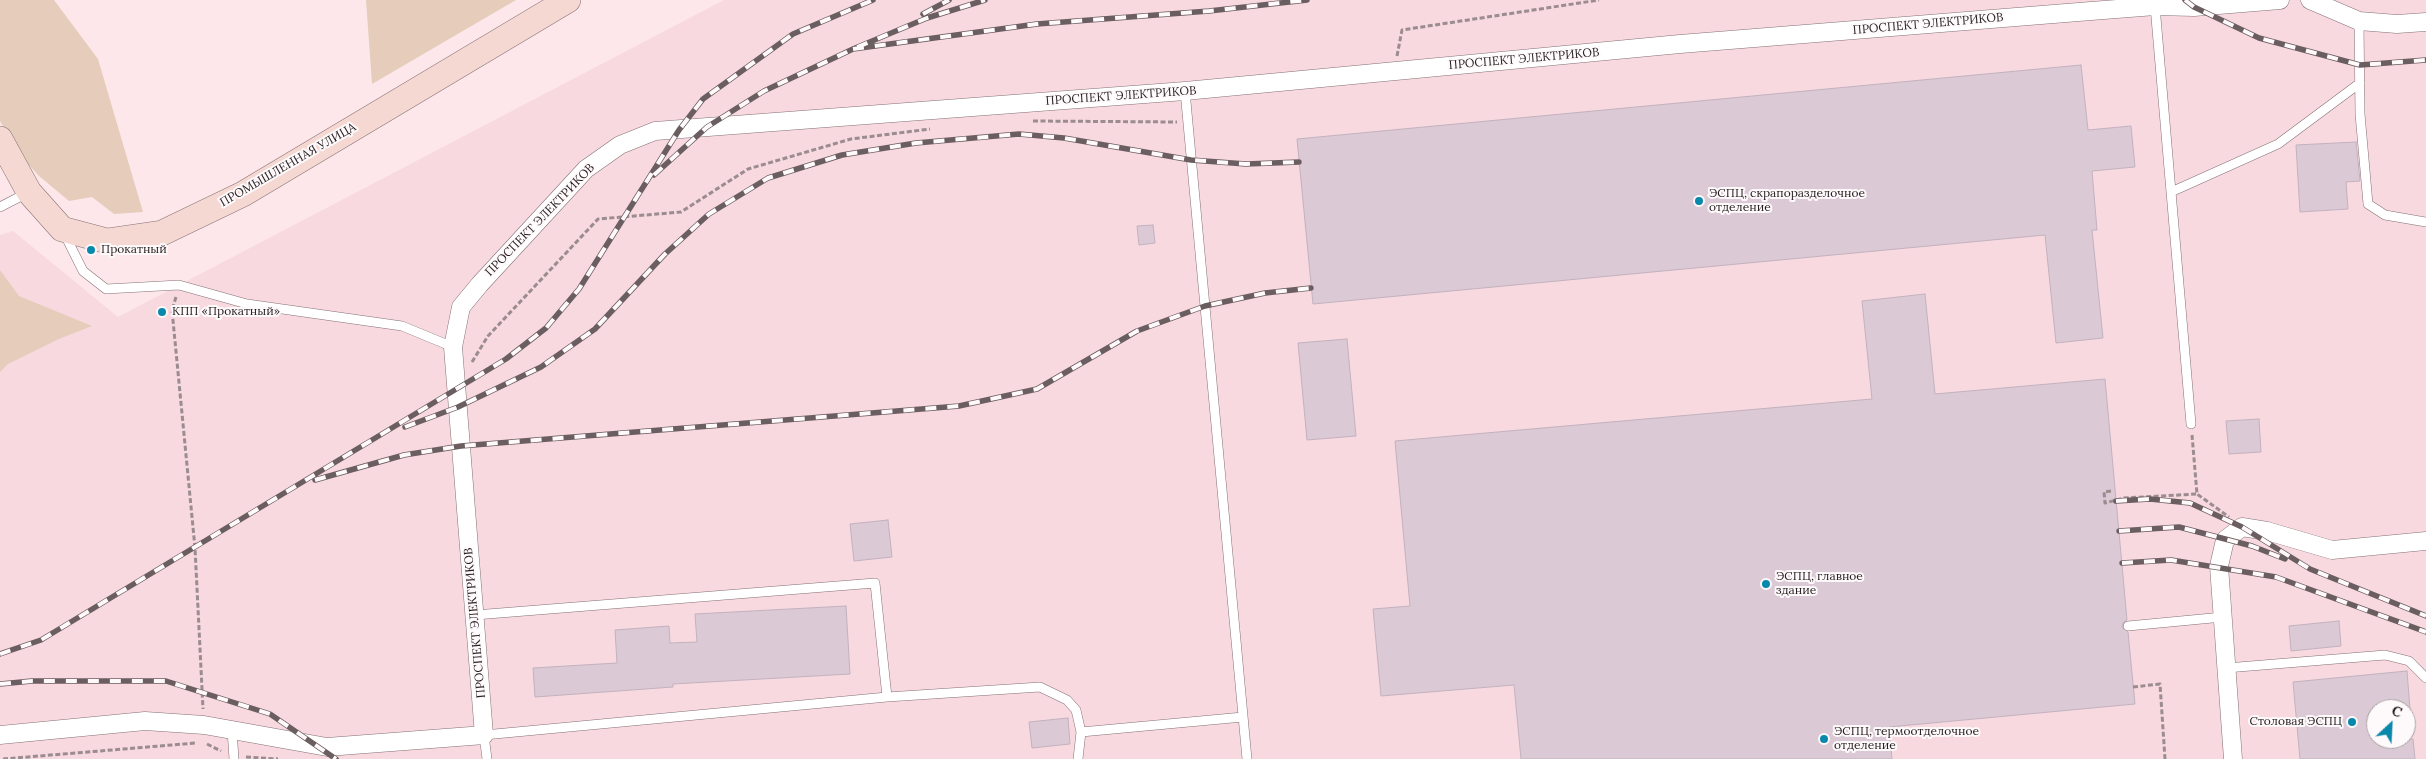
<!DOCTYPE html>
<meta charset="utf-8">
<style>
body{margin:0}
#map{position:relative;width:2426px;height:759px;overflow:hidden;background:#fde7eb;font-family:Lora,serif}
canvas{display:block}
.north{position:absolute;left:2366px;top:699px;width:50px;height:50px;box-sizing:border-box;background:#fef9fa;border:1px solid #a8a1a3;border-radius:50%;rotate:25deg;font-size:14px;font-weight:700;line-height:20px;text-align:center;color:#261e20}
.north::after{content:'';display:block;margin:auto;width:18px;height:22px;background:#0888aa;clip-path:polygon(50% 0,100% 100%,50% 72%,0 100%)}
</style>
<div id="map">
<canvas width="2426" height="759"></canvas>
<div class="north">С</div>
</div>
<script>
const ctx = document.querySelector('canvas').getContext('2d');
ctx.lineJoin = 'round';
function fillPath(path, color) {
  ctx.fillStyle = color;
  ctx.fill(path, 'evenodd');
}
function toPath(rows) {
  const path = new Path2D();
  for (const r of rows) {
    path.moveTo(r[0], r[1]);
    for (let i = 2; i < r.length; i += 2) path.lineTo(r[i], r[i + 1]);
  }
  return path;
}
function stroke(path, color, width, dash) {
  ctx.strokeStyle = color;
  ctx.lineWidth = width;
  ctx.lineCap = dash ? 'butt' : 'round';
  ctx.setLineDash(dash || []);
  ctx.stroke(path);
}
function write(font, color, halo, rows, align = 'center') {
  ctx.font = font + ' Lora,serif';
  ctx.lineWidth = 4;
  ctx.setLineDash([]);
  ctx.textBaseline = 'middle';
  ctx.strokeStyle = halo;
  ctx.fillStyle = color;
  for (const [text, x, y, turn = 0] of rows) {
    ctx.save();
    ctx.translate(x, y);
    ctx.rotate((+turn || 0) * Math.PI / 180);
    ctx.textAlign = isNaN(turn) ? turn : align;
    if (halo) ctx.strokeText(text, 0, 0);
    ctx.fillText(text, 0, 0);
    ctx.restore();
  }
}
const built = toPath([
 [724,0,2426,0,2426,759,0,759,0,235,13,231,118,317],
 [2376,709,2406,709,2406,739,2376,739]
]);
const green = toPath([
 [0,0,54,0,98,59,143,212,114,214,92,197,69,201,39,176,18,153,0,121],
 [366,0,516,0,372,84],
 [0,270,19,296,92,326,59,339,8,364,0,372]
]);
const building = toPath([
 [2081,65,2088,130,2131,126,2135,167,2092,171,2097,230,2092,230,2103,338,2056,343,2045,235,1313,304,1297,139,2081,65],
 [2356,142,2360,181,2346,182,2348,209,2300,212,2296,145,2356,142],
 [1153,225,1155,243,1139,245,1137,226,1153,225],
 [1925,294,1935,394,2105,379,2127,620,2123,623,2122,627,2128,632,2135,704,1889,727,1892,759,1521,759,1514,685,1381,696,1373,609,1410,606,1395,441,1872,399,1862,301,1925,294],
 [1347,339,1356,436,1307,440,1298,343,1347,339],
 [2259,419,2261,452,2229,454,2226,421,2259,419],
 [888,520,892,557,854,561,850,524,888,520],
 [846,606,850,674,673,684,673,687,535,697,533,668,617,663,615,630,669,626,670,643,697,642,695,614,846,606],
 [2339,621,2341,646,2291,651,2289,626,2339,621],
 [2407,671,2410,709,2376,709,2376,739,2413,739,2415,759,2300,759,2293,682,2407,671],
 [1068,718,1070,744,1032,748,1029,722,1068,718]
]);
const path = toPath([
 [1397,56,1402,30,1599,0],
 [1033,121,1177,122],
 [176,297,172,310,195,548,203,709],
 [472,362,488,336,598,219,681,212,748,169,851,139,930,129],
 [2192,435,2197,494,2229,517],
 [2111,491,2104,492,2105,503,2124,498,2197,494],
 [2133,687,2160,684,2165,759],
 [207,744,221,751],
 [246,757,278,759],
 [3,759,196,743]
]);
const lane = toPath([
 [2155,6,2191,424],
 [2359,21,2360,114,2368,204,2385,215,2426,222],
 [1185,91,1247,759],
 [2171,192,2278,144,2360,83],
 [0,207,29,192],
 [64,233,83,271,106,289,179,285,247,304,402,326,453,347],
 [475,615,875,583,887,697,1040,687,1067,700,1076,710,1081,732,1078,759],
 [2128,626,2223,617],
 [2226,668,2385,655,2409,661,2426,678],
 [232,730,234,759],
 [1081,732,1243,717],
 [487,759,484,735,887,697]
]);
const street = toPath([
 [2310,0,2359,21,2397,24,2426,22],
 [0,735,145,721,204,725,327,747,484,735,453,347,461,307,480,284,586,169,620,145,655,131,1185,91,1680,44,2091,11,2155,6,2194,7,2280,0],
 [2233,759,2219,566,2225,540,2242,527,2267,531,2332,550,2426,541]
]);
const secondary = toPath([
 [0,139,29,192,62,229,107,241,162,233,243,194,568,0]
]);
const rail = toPath([
 [2185,0,2194,7,2259,38,2360,65,2426,60],
 [923,14,949,0],
 [853,49,1037,24,1209,11,1307,0],
 [654,175,707,127,764,91,853,49,927,18,985,0],
 [405,427,458,407,541,367,595,329,665,254,709,214,768,178,842,155,916,143,1019,134,1064,138,1191,160,1246,164,1299,162],
 [315,480,404,455,461,446,959,406,1037,389,1137,331,1205,306,1265,293,1311,288],
 [2116,501,2150,499,2190,503,2242,527,2310,569,2426,616],
 [2119,531,2179,527,2252,546,2285,559],
 [2122,563,2171,560,2276,577,2426,632],
 [0,654,41,640,506,359,546,328,579,289,679,130,703,99,793,34,873,0],
 [0,684,32,681,166,681,270,714,336,759]
]);
const markers = [
 [1699,201,5,"#0888aa"],
 [91,250,5,"#0888aa"],
 [162,312,5,"#0888aa"],
 [1766,584,5,"#0888aa"],
 [2352,722,5,"#0888aa"],
 [1824,739,5,"#0888aa"]
];
const streetNames = [
 ["ПРОСПЕКТ ЭЛЕКТРИКОВ",1928,24,-5],
 ["ПРОСПЕКТ ЭЛЕКТРИКОВ",1524,59,-5],
 ["ПРОСПЕКТ ЭЛЕКТРИКОВ",1121,96,-4],
 ["ПРОМЫШЛЕННАЯ УЛИЦА",288,165,-30],
 ["ПРОСПЕКТ ЭЛЕКТРИКОВ",540,220,-46],
 ["ПРОСПЕКТ ЭЛЕКТРИКОВ",475,623,-95]
];
const poiNames = [
 ["ЭСПЦ, скрапоразделочное",1709,194],
 ["отделение",1709,208],
 ["Прокатный",101,250],
 ["КПП «Прокатный»",172,312],
 ["ЭСПЦ, главное",1776,577],
 ["здание",1776,591],
 ["Столовая ЭСПЦ",2342,722,"right"],
 ["ЭСПЦ, термоотделочное",1834,732],
 ["отделение",1834,746]
];
fillPath(built, '#f8d9e0');
fillPath(green, '#e6cdbb');
fillPath(building, '#dbcad6');
stroke(building, '#c3b2be', 1);
stroke(lane, '#847175', 10);
stroke(street, '#847175', 19);
stroke(secondary, '#847175', 26);
stroke(path, '#9b8c8f', 3, [5, 2.5]);
stroke(lane, '#fff', 9);
stroke(street, '#fff', 18);
stroke(secondary, '#f6d8d2', 25);
stroke(rail, '#6b5e61', 5.5);
stroke(rail, '#fef9fa', 4, [11]);
for (const [x, y, r, color] of markers) {
  const dot = new Path2D();
  dot.arc(x, y, r, 0, 2 * Math.PI);
  ctx.fillStyle = color;
  ctx.fill(dot);
  stroke(dot, '#fef9fa', 2);
}
write('12px', '#261e20', '#fef9fa', streetNames);
write('12px', '#261e20', '#fef9fa', poiNames, 'left');
</script>
